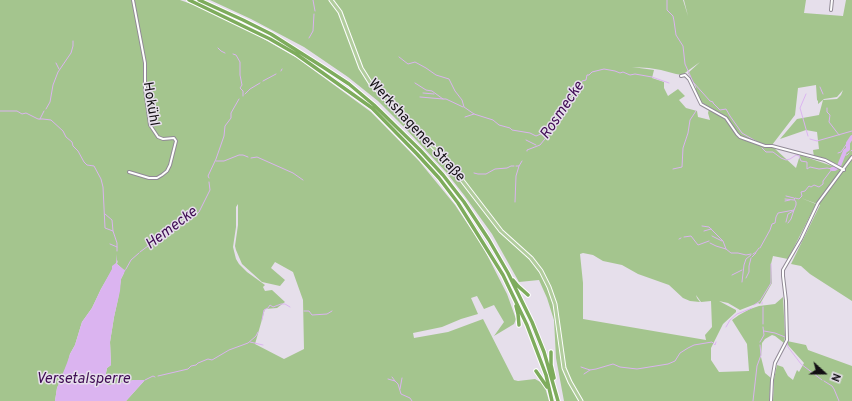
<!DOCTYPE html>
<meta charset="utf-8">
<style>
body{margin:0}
#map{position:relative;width:852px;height:401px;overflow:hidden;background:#e6dfeb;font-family:Overpass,sans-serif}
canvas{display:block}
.north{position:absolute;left:804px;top:353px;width:40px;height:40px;-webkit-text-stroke:3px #e6dfeb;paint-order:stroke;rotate:111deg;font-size:11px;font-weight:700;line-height:16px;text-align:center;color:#120f13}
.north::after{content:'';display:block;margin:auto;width:14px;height:18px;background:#120f13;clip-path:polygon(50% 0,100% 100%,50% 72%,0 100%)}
</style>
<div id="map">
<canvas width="852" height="401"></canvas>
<div class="north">N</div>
</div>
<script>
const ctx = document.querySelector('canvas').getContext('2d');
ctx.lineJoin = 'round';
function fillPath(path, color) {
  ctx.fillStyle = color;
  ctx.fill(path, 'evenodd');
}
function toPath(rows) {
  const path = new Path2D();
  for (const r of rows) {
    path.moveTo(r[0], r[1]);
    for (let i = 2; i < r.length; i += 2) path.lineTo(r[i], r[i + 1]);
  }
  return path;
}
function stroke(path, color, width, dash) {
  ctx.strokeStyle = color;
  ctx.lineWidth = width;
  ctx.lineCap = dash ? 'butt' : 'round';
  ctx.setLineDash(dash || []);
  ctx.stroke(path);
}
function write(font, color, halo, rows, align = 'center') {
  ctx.font = font + ' Overpass,sans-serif';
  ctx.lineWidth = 3;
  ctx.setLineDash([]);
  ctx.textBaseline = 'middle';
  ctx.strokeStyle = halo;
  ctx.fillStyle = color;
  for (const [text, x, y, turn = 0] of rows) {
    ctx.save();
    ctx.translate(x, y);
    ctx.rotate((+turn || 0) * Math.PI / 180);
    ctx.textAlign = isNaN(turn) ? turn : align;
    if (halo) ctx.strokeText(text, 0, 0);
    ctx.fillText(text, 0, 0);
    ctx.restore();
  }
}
const green = toPath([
 [0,0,180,0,197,6,243,27,297,58,371,112,419,161,455,205,483,247,507,294,516,319,514,324,494,336,504,322,494,305,484,309,477,296,471,298,478,314,461,319,442,327,413,333,414,338,448,332,483,319,514,380,518,381,535,379,544,384,549,401,126,401,144,381,134,380,109,385,104,383,107,368,111,365,110,342,114,317,118,299,121,279,124,273,124,270,117,264,118,260,101,289,92,308,82,322,75,345,70,354,68,363,57,388,55,401,0,401],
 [238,204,238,225,235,246,236,250,242,264,262,282,280,286,285,280,271,268,275,262,293,272,303,300,304,349,284,359,255,344,265,309,277,308,285,302,272,290,265,291,263,287,265,285,247,272,239,264,236,259,233,247,236,227,236,207],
 [210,0,683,0,688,16,684,0,806,0,804,13,843,16,846,0,852,0,852,301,810,274,801,266,791,264,820,205,801,198,816,204,788,259,773,256,771,264,772,283,760,304,758,303,740,310,728,303,719,301,736,310,736,312,723,324,711,348,711,360,719,372,749,371,747,344,732,320,739,315,750,309,759,306,775,304,783,297,785,336,784,343,775,336,772,335,765,339,762,343,761,357,765,373,771,378,769,401,564,401,556,358,554,320,547,298,539,280,519,282,492,234,464,195,446,172,404,127,378,101,348,77,304,47,251,19],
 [700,62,688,73,695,85,696,88,695,89,701,102,727,117,737,134,740,136,768,146,772,145,795,115,798,88,816,85,817,100,818,101,818,104,824,99,837,97,843,90,841,95,837,99,823,100,819,115,797,119,780,139,806,130,817,132,819,149,813,150,814,157,830,161,836,164,835,167,800,155,796,168,774,148,765,146,738,137,726,119,709,109,708,113,710,120,698,117,697,111,686,108,679,100,685,96,678,89,668,96,664,88,664,82,652,78,654,70,632,67,649,68,661,70,676,74,682,75],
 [583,253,593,255,603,261,622,265,638,274,669,285,683,298,690,301,700,302,697,298,696,295,701,302,711,301,712,327,705,335,706,340,583,319,583,283,580,254],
 [787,341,806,345,808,350,852,366,852,401,773,401,774,379,777,365,783,367,788,376,793,380,797,370,799,372,804,363,787,344]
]);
const water = toPath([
 [117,254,117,264,124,270,126,269,121,279,120,291,114,317,110,342,111,365,107,368,104,383,109,385,134,380,145,380,126,401,55,401,57,388,67,363,70,354,75,345,82,322,92,308,101,289,112,269,112,266,116,263]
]);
const stream = toPath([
 [313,0,315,11],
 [667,0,667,10,673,16,674,21,676,35,683,46,685,64,693,82,710,101,713,102,713,103,720,110,726,109,730,116,742,133,759,143],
 [309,38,313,31,314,14],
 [218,48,221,51,225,53],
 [233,54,236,55,240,62,240,75,242,85,240,88,243,91,243,96],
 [399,57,408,64,415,62,426,68,436,75,449,79,455,91,462,100,464,107,474,114,493,120,499,125,510,128,512,130,530,133,536,136,550,130],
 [56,63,59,69],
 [281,71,282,69],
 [263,81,276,74],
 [415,83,426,90,432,91,443,99,446,99,463,107],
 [820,87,823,94],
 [423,93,434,94],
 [245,94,250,89,260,83],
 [806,94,800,108,808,136],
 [420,97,443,99],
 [827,108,827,112,830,115,829,122,839,135],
 [46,109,50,102,53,85,58,72,71,53,73,46,73,41],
 [0,111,17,111,22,114,26,113,38,119,43,119,51,120,63,131,66,137,72,142,73,146,78,151,84,162,87,165,94,166,101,179,103,187,105,228,113,231,117,243,117,251],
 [465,117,474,114],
 [40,119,44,111],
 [810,139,817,141,852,131],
 [526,140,536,145],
 [527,151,527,150,540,145,549,134,550,130,560,120,560,117,562,115,561,112,567,110,568,100,578,93,577,90,579,84,581,84,582,81,586,80,587,75,589,75,592,72,604,69,615,71,620,73,623,72,630,75,635,74,652,77,669,83],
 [851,151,852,150],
 [838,153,841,152,850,139],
 [844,155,847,155,849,153],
 [251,158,257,157,293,173,303,180],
 [216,161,224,161,239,155,243,155,248,157],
 [516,166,519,166,522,161],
 [673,169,682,167,683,148,688,133,690,120,696,111],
 [474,173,478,174,486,174,495,169,507,168,511,166,514,166],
 [209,178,208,176,216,159,224,136,225,126,231,118,231,113,239,99],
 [786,196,794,198],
 [785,199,794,200],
 [785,201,790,200],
 [515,202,516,176,519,166],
 [105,214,112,220,113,231],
 [786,222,788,214,793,211],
 [788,223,791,219,794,210],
 [702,226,709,227,723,241,726,249],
 [704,231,711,229],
 [712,236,722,241],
 [684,237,691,236,698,245,709,241],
 [679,239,681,238],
 [710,243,716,246,726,249,731,253,738,253,746,255,751,254],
 [110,244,117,247],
 [760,248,770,230,772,224,775,223,776,217,778,213,794,210,796,205,796,202,794,199,795,198,799,199,802,196,801,192,805,191,809,186,811,187,814,185,819,187,823,184,823,181,832,169,827,168,819,169,810,167,807,169,807,162,801,161,799,156,796,155,790,159,786,160,781,158,773,152,766,152,762,148],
 [140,252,148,246,153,245,155,243,162,239,186,218,195,216,199,212,210,190,209,182],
 [753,254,756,252,759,248],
 [752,257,756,253],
 [126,269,131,260,139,253],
 [732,275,742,270],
 [746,278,749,272,749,266,751,258],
 [742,282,744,265,746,259,751,255],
 [762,302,762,304],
 [754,305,760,301,771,283,771,264],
 [304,311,309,311,312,315,327,314,332,311],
 [262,320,264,310,268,308,270,305,273,307,281,304,285,304,290,307],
 [763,324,763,307],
 [726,327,730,320,737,314,752,308],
 [764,331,775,333,785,337],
 [250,342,263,345],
 [760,342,764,335,763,327],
 [787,342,788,347,801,364,822,380],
 [581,367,590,370,596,369,613,364,620,367,637,369,668,364,675,361,680,353,688,348,694,345,712,342,715,345,716,342],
 [584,374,590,370],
 [158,376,188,369,191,366,196,365,198,363,208,359,212,360,229,350,248,343,256,336,258,332],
 [392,377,395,381],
 [388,379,395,381,398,384,401,394,410,398,412,401],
 [145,380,153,376,155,377],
 [824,381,832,386,834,389,839,401],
 [400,389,402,378],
 [753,401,757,366,761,355,760,345]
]);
const river = toPath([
 [832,169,835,169,839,166,845,151,848,149,848,143,852,137]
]);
const minor = toPath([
 [831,10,832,0],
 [681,76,685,75,689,79,701,104,726,118,737,134,740,137,765,146,772,146,825,160,844,170],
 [129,172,149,178,157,178,162,175,167,171,170,165,176,141,174,138,163,139,158,137,150,125,145,89,145,63,133,0],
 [771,401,772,380,775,363,787,340,786,301,783,276,783,270,801,239,818,203,852,157]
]);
const major = toPath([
 [331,0,340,12,361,68,371,84,448,162,501,231,531,258,541,271,549,287,555,304,564,368,570,382,581,401]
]);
const highway = toPath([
 [189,0,270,39,296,54,372,108,417,154,439,178,458,203,503,275,527,325,546,375,552,401],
 [199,0,243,20,271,34,323,67,349,84,374,105,420,150,443,175,464,202,489,240,508,273,532,322,544,352,558,401],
 [513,280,518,286,528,295],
 [516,306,518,314,519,325],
 [551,352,551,365,554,378],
 [536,371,547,387]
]);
const streetNames = [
 ["Hokühl",150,104,81],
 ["Werkshagener Straße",416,131,47]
];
const waterNames = [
 ["Rosmecke",563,111,-56],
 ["Hemecke",172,229,-37],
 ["Versetalsperre",83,380]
];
fillPath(green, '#a4c58e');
fillPath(water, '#dbb4f0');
stroke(stream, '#dbb4f0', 1);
stroke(river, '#dbb4f0', 4);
stroke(minor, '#918a96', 4);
stroke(major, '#fff', 5);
stroke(highway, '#fff', 5.5);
stroke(minor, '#fff', 2);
stroke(major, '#b2cd9e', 3);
stroke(highway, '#7eac5d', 3.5);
write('14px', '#120f13', '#e6dfeb', streetNames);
write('italic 15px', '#3e0b53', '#e6dfeb', waterNames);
</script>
